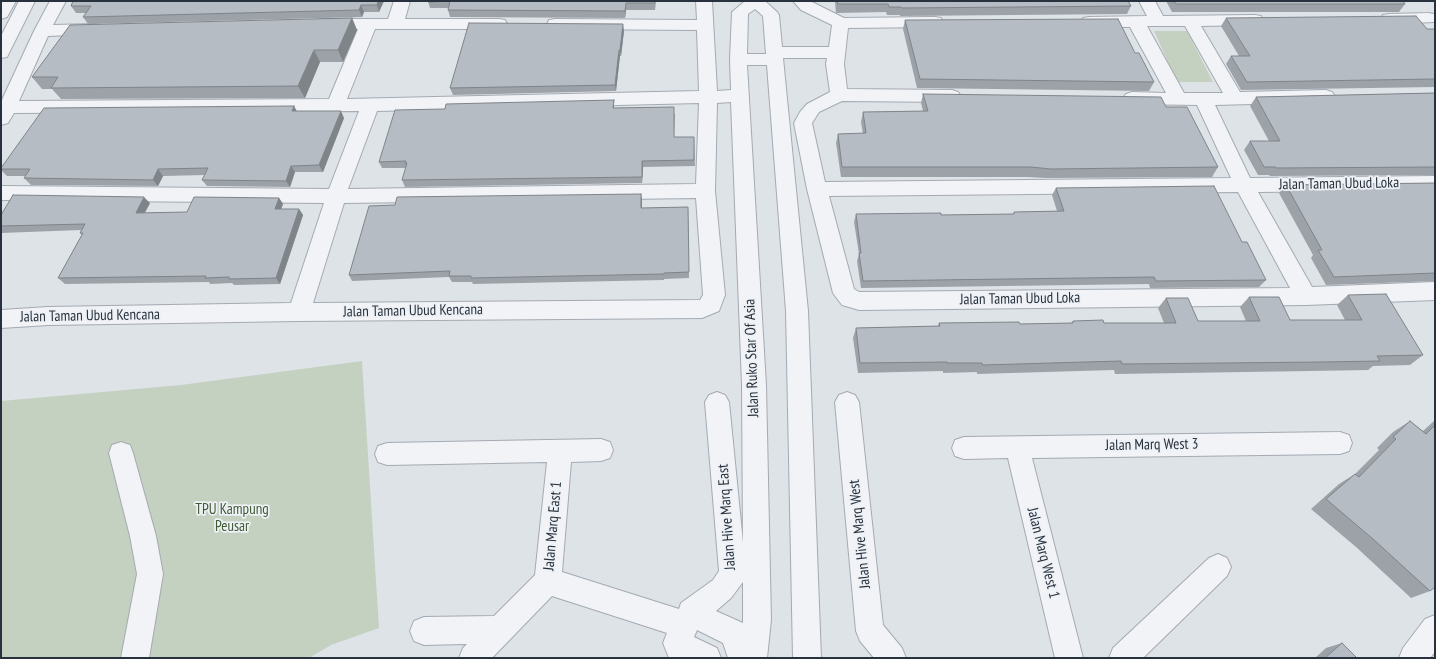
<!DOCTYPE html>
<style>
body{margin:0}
#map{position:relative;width:1436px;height:659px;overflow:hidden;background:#dee3e8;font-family:"PT Sans Narrow",sans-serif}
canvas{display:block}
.frame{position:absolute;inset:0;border:2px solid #28323e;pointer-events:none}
</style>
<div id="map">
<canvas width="1436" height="659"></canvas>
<div class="frame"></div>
</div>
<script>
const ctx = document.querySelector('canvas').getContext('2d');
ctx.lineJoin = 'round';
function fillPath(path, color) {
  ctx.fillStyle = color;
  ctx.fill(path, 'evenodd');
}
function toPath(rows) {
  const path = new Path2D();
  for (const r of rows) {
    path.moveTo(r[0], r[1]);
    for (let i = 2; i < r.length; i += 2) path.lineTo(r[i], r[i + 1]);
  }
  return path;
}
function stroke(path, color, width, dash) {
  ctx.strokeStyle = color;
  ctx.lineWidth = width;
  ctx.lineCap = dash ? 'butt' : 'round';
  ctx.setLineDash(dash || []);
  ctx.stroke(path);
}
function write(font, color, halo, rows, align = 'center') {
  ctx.font = font + ' "PT Sans Narrow",sans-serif';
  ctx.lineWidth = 3.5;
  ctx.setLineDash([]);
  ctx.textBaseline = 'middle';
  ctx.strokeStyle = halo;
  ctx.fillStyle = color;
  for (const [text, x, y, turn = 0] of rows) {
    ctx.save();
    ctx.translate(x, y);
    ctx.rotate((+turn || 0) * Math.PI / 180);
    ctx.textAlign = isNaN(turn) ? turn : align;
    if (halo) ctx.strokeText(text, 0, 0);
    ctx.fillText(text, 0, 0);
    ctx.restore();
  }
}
const green = toPath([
 [1154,31,1187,31,1213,82,1177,82],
 [362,361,379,628,331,645,309,658,1,658,1,401,181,385]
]);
const minor = toPath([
 [1,1,16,1,7,17,1,19,1,1],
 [19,1,35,1,7,57,1,58,1,36,19,1],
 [50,1,66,1,53,25,95,24,101,25,103,29,101,33,95,34,48,36,19,101,329,99,358,29,323,29,317,28,315,24,317,20,323,19,388,19,394,1,410,1,405,19,499,19,505,20,507,24,505,28,499,29,375,29,347,99,699,91,697,30,555,29,549,28,547,24,549,20,555,19,697,20,696,1,712,1,717,91,731,90,730,59,732,12,745,1,765,1,777,12,779,15,782,47,829,47,832,25,801,10,793,1,810,1,844,18,935,17,941,18,943,22,941,26,935,27,848,28,844,64,847,89,952,90,958,92,961,96,958,100,952,102,842,101,819,112,812,123,825,182,1231,178,1197,105,1132,104,1126,102,1123,98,1126,94,1132,92,1166,93,1130,27,1089,27,1083,26,1081,22,1083,18,1089,17,1147,16,1139,1,1155,1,1163,16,1255,15,1261,16,1263,20,1261,24,1255,25,1201,26,1240,92,1326,90,1332,92,1335,96,1332,100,1326,102,1215,105,1250,178,1435,176,1435,190,1258,192,1312,287,1435,282,1435,300,1306,305,859,310,842,305,833,293,807,189,794,123,800,112,807,104,830,92,826,64,827,58,783,58,808,311,821,658,793,658,786,311,767,65,747,65,766,385,771,620,767,658,728,658,723,643,697,630,694,637,717,648,721,658,669,658,663,643,667,633,552,596,492,658,459,658,463,648,467,644,424,645,414,641,410,631,414,621,424,617,494,616,535,575,547,462,387,465,378,462,375,454,378,446,387,443,601,439,610,442,613,450,610,458,601,461,571,462,562,572,679,609,681,603,713,580,719,571,705,402,709,395,717,392,725,395,729,402,743,543,742,385,731,102,717,103,715,191,725,295,719,311,702,318,299,321,48,325,1,328,1,310,48,307,291,303,324,203,1,200,1,186,329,189,359,111,14,113,8,123,1,125,1,102,34,31,50,1],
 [755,9,763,16,766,54,747,54,748,14,755,9],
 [1147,26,1185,26,1223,93,1184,93,1147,26],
 [699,103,696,184,348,189,377,111,699,103],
 [1238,192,1290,288,859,292,854,289,829,196,1238,192],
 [696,198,703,295,700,300,313,303,344,203,696,198],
 [743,582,743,623,716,611,731,598,743,582],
 [1428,13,1434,14,1435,16,1434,22,1389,24,1383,23,1381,19,1383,15,1389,14,1428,13],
 [847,392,855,395,859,402,883,625,902,648,906,658,874,658,860,641,856,631,835,402,839,395,847,392],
 [1340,432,1349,435,1352,443,1349,451,1340,454,1032,458,1083,658,1055,658,1008,458,964,459,955,456,952,448,955,440,964,437,1340,432],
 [121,442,130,445,133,453,156,536,163,574,149,658,121,658,137,574,130,536,109,453,112,445,121,442],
 [1218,554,1227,558,1231,567,1227,576,1143,658,1109,658,1113,648,1209,558,1218,554],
 [1435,615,1435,652,1430,658,1399,658,1403,648,1425,619,1435,615]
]);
const wall = toPath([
 [73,1,384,1,379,12,364,12,362,17,88,24,83,17,86,13,76,13,71,6],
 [428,1,676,1,676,2,656,2,655,10,626,10,625,18,450,17,448,10,449,8,430,8],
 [835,1,1128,1,1131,6,1127,14,900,16,900,15,887,15,886,12,836,13],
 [1166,1,1403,1,1405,4,1399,12,1172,12],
 [352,18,357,30,343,62,320,62,305,98,61,99,52,89,42,89,32,77],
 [1226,18,1427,29,1435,29,1435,87,1241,90,1226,64,1231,56,1239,56,1221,26],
 [905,20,1135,53,1154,82,1149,91,917,88,903,29],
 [624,31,621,56,620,56,616,91,453,95,450,88],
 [1435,93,1435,175,1270,176,1269,175,1258,175,1244,150,1250,141,1269,141,1250,106,1256,97],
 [923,94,1166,107,1218,167,1212,177,1046,178,1027,177,841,177,836,143,838,134,863,134,861,122,863,112,923,111,921,103],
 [614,100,614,108,675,114,674,137,694,137,695,166,643,167,642,183,405,187,402,180,406,168,382,168,379,162,445,109],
 [297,111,344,118,323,172,295,172,290,187,207,186,202,180,205,175,163,176,158,186,31,185,24,178,26,176,7,176,1,170,1,168],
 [1435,183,1435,281,1326,285,1311,258,1313,255,1279,193,1286,185],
 [1056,188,1242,242,1266,280,1259,287,1150,288,1149,284,861,288,857,261,859,254,854,222,856,214,941,215,1013,214,1014,212,1057,211,1052,195],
 [641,194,642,208,688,207,689,278,664,279,664,280,473,284,472,282,452,282,449,277,352,281,349,275,395,205],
 [279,198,283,204,281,209,299,209,303,215,280,284,234,285,232,283,210,284,209,282,65,284,58,278,82,235,80,233,81,230,1,233,1,215,150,203,145,213,187,212],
 [1348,295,1423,355,1410,365,1373,366,1368,370,1310,371,1115,374,1114,370,977,374,977,372,943,373,943,371,858,373,853,338,856,328,938,326,939,323,1020,324,1071,323,1073,321,1104,323,1164,323,1158,308,1166,298,1198,321,1246,321,1240,307,1249,297,1290,320,1345,320,1337,305],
 [1435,420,1435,587,1430,591,1411,598,1356,547,1311,509,1339,484,1355,474,1379,450,1377,448,1393,432,1410,421,1423,431],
 [1342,643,1357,658,1315,658,1326,648]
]);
const shadedWall = toPath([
 [378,1,384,1,379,12,377,5],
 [626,3,626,10,625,18,625,11],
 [361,5,364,12,362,17,359,10],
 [352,18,357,30,343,62,338,50],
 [623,24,624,31,621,56,620,50],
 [314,50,320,62,305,98,298,86],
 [619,50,620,56,616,91,615,85],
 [614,100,614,115,613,108],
 [294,106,298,113,292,111],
 [341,111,344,118,323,172,319,165],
 [642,161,643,167,642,183],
 [291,166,295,172,290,187,286,181],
 [158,169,163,176,158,186,153,180],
 [641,194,642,200,642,214,641,208],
 [144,197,150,203,141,219,136,213],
 [279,198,283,204,279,215,275,209],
 [299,209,303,215,280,284,276,278]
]);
const building = toPath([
 [73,1,378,1,377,5,361,5,359,10,83,17,91,6,71,6,73,1],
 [428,1,655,1,655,3,626,3,625,11,448,10,450,1,428,2,428,1],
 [837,1,1128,1,1131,6,902,8,901,7,889,7,888,4,838,4,837,1],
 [1174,1,1403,1,1405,4,1176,4,1174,1],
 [1416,16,1427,29,1435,29,1435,79,1247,82,1231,56,1250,56,1226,18,1416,16],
 [352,18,338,50,314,50,298,86,51,88,58,77,32,77,70,25,352,18],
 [1118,19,1135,53,1139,53,1154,82,920,79,905,20,1118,19],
 [469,23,623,24,620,50,619,50,615,85,450,88,469,23],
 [1435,93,1435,167,1276,168,1275,167,1264,167,1250,141,1280,141,1256,97,1435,93],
 [923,94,1161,97,1166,107,1187,107,1218,167,1051,169,1031,167,842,167,838,134,866,133,863,112,928,111,923,94],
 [614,100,613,108,674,107,674,137,694,137,694,160,642,161,642,177,402,180,407,163,405,163,406,161,379,162,395,110,445,109,446,104,614,100],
 [294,106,292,111,341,111,319,165,291,166,286,181,202,180,208,168,158,169,153,180,24,178,30,169,1,169,1,168,44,108,294,106],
 [1435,183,1435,273,1334,277,1318,250,1322,250,1286,185,1435,183],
 [1214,186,1242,242,1247,242,1266,280,1156,281,1154,277,863,281,859,253,861,253,856,214,941,213,941,215,1014,214,1014,212,1064,211,1056,188,1214,186],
 [641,194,641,208,688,207,689,272,664,273,664,274,471,278,471,276,449,276,450,271,349,275,369,206,395,205,397,197,641,194],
 [13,195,144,197,136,213,187,212,194,197,279,198,275,209,299,209,276,278,229,279,229,277,205,278,206,276,58,278,83,233,80,233,85,224,1,226,1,215,13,195],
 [1386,294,1423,355,1377,356,1380,361,1321,362,1122,364,1121,361,982,365,982,363,947,363,947,362,860,363,856,328,940,326,939,323,1019,322,1020,324,1073,323,1073,321,1103,320,1104,323,1176,323,1166,298,1188,298,1198,321,1260,321,1249,297,1279,297,1290,320,1362,320,1348,295,1386,294],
 [1410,421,1426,434,1435,425,1435,587,1430,591,1373,539,1326,499,1355,474,1359,477,1396,439,1393,437,1410,421],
 [1342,643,1357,658,1325,658,1342,643]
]);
const streetNames = [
 ["Jalan Taman Ubud Loka",1339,184,-1],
 ["Jalan Taman Ubud Loka",1020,299,-1],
 ["Jalan Taman Ubud Kencana",413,311,-1],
 ["Jalan Taman Ubud Kencana",90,316,-1],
 ["Jalan Ruko Star Of Asia",752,358,-92],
 ["Jalan Marq West 3",1152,445,-1],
 ["Jalan Hive Marq East",727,517,-94],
 ["Jalan Marq East 1",553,526,-85],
 ["Jalan Hive Marq West",860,534,-96],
 ["Jalan Marq West 1",1043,553,76]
];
const parkNames = [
 ["TPU Kampung",232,510],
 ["Peusar",232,527]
];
fillPath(green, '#c5d1c0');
stroke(minor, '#a4aab2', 2);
fillPath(minor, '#f1f3f6');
fillPath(wall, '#9da2a9');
fillPath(shadedWall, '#7f8489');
fillPath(building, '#b6bcc4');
stroke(building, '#7f8489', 1);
write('15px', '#28323e', '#eef1f5', streetNames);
write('15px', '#3f5a35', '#eef1f5', parkNames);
</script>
